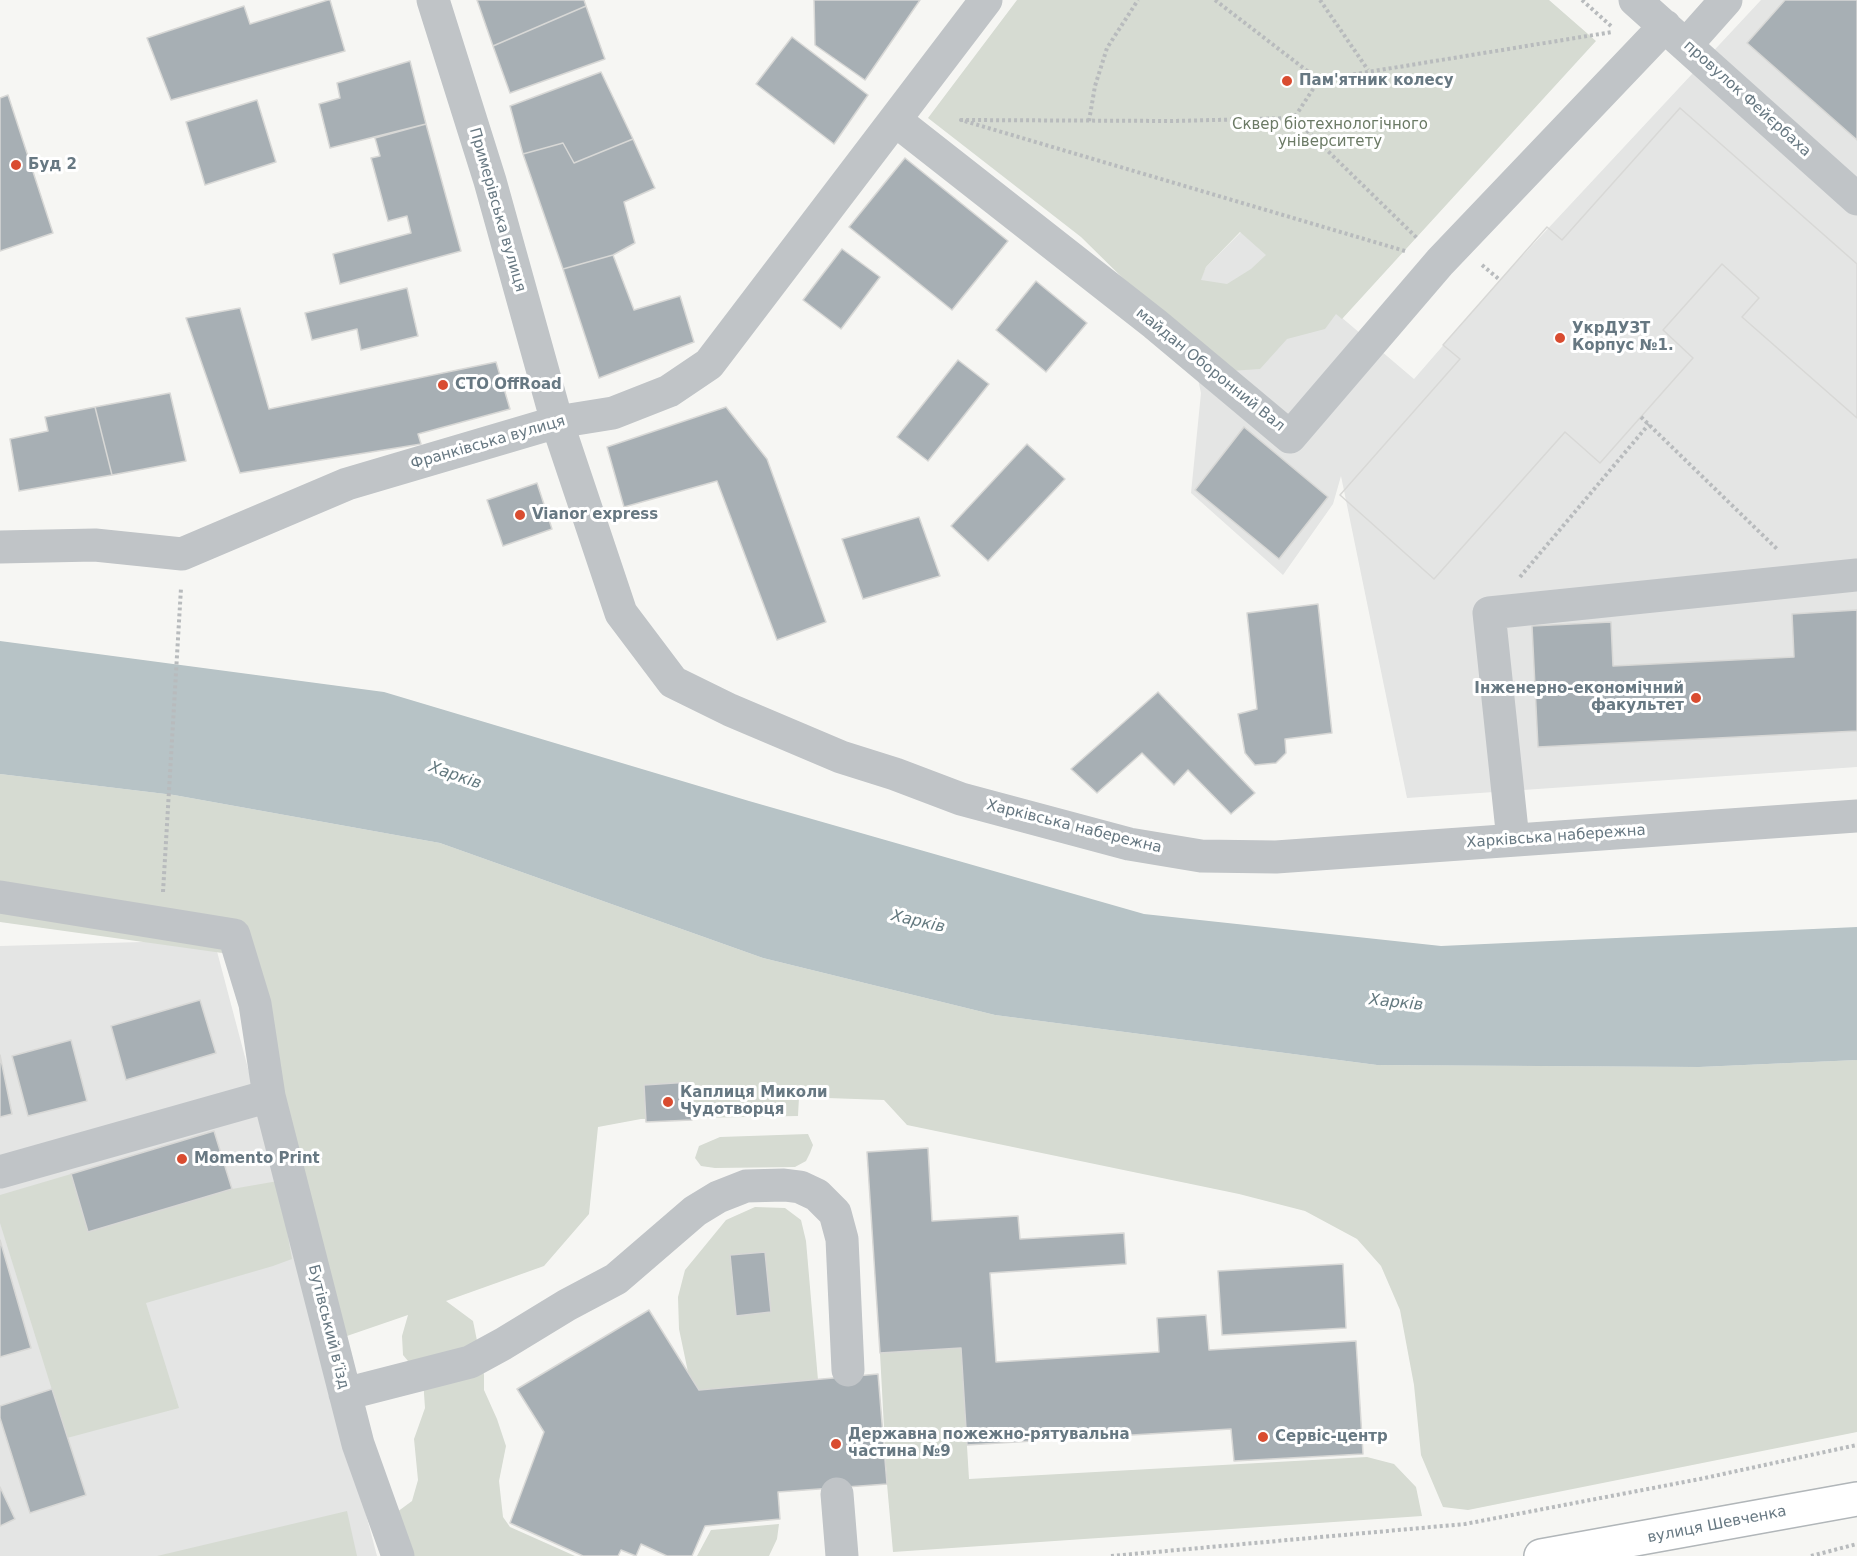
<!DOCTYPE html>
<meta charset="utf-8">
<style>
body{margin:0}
canvas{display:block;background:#f6f6f3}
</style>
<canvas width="1857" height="1556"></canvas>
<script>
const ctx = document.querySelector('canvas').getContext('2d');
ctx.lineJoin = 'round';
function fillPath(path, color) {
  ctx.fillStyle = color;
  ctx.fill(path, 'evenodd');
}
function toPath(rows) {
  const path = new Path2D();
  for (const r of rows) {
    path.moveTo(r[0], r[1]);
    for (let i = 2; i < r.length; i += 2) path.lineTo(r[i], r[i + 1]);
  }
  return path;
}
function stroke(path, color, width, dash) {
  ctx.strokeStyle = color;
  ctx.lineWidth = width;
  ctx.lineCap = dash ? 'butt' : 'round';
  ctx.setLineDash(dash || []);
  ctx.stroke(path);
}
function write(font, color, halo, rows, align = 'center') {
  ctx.font = font + ' "DejaVu Sans",sans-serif';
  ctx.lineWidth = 6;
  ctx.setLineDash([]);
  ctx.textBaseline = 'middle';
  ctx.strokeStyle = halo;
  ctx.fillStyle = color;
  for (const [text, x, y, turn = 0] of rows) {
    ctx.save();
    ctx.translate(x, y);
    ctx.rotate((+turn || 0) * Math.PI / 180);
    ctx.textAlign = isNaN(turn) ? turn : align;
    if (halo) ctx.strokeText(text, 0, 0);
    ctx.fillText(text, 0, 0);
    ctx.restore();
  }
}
const built = toPath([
 [1761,0,1857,0,1857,767,1407,798,1341,476,1333,504,1283,575,1191,493,1201,393,1184,316,1206,267,1241,232,1414,379,1500,280],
 [214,940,377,1556,0,1556,0,946]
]);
const green = toPath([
 [1017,0,1549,0,1596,41,1342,319,1336,314,1325,329,1287,339,1260,369,1230,371,1144,299,1081,237,928,118],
 [1240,232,1266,255,1251,269,1227,284,1201,280,1206,267],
 [0,774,174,795,440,843,763,958,995,1015,1377,1065,1699,1067,1857,1060,1857,1432,1468,1510,1443,1507,1421,1455,1414,1385,1400,1310,1381,1266,1357,1239,1305,1211,1239,1194,907,1125,884,1100,799,1097,798,1116,641,1119,598,1127,589,1214,544,1266,446,1301,473,1321,484,1375,484,1390,497,1419,506,1446,499,1481,503,1517,510,1527,575,1556,404,1556,393,1515,412,1501,418,1480,414,1439,425,1408,423,1379,403,1355,402,1336,408,1315,344,1337,251,957,0,922],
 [808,1134,813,1145,810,1153,806,1161,795,1167,715,1168,701,1166,695,1158,699,1146,720,1137],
 [71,1174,89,1232,232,1189,278,1181,292,1259,273,1266,146,1303,179,1408,67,1438,0,1223,0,1195],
 [755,1207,785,1208,801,1220,806,1241,818,1380,699,1390,688,1372,679,1329,678,1297,685,1270,726,1220],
 [961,1348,969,1479,1367,1457,1394,1464,1416,1487,1422,1516,893,1552,887,1484,880,1353],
 [347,1511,357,1556,157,1556],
 [779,1524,777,1539,769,1556,697,1556,711,1530]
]);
const water = toPath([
 [0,641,384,692,749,801,1144,914,1441,946,1857,927,1857,1060,1699,1067,1377,1065,995,1015,763,958,440,843,174,795,0,774]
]);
const building = toPath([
 [328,0,330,0,345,51,171,100,147,38,244,6,250,24,328,0],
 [477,0,584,0,586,6,493,46,477,0],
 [814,0,920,0,865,80,815,45,814,0],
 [1785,0,1857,0,1857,140,1747,43,1785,0],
 [586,6,605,59,510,93,493,46,586,6],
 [792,37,868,95,834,144,756,84,792,37],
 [410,61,426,124,330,148,319,104,340,98,337,83,410,61],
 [601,72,633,139,574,163,563,143,523,154,510,106,601,72],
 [8,95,53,233,0,251,0,98,8,95],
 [257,100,276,162,205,185,186,122,257,100],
 [1680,108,1857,264,1857,418,1742,317,1759,298,1722,264,1663,330,1693,358,1600,463,1565,432,1434,579,1340,495,1460,359,1443,345,1547,227,1562,240,1680,108],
 [1680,108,1857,264,1857,418,1742,317,1759,298,1722,264,1663,330,1693,358,1600,463,1565,432,1434,579,1340,495,1460,359,1443,345,1547,227,1562,240,1680,108],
 [426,124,461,251,340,284,333,254,411,233,407,216,388,221,371,158,380,156,375,138,426,124],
 [633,139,655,188,624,202,635,243,613,255,563,269,523,154,563,143,574,163,633,139],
 [905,158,1008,241,952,310,849,227,905,158],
 [842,249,880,277,841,329,803,300,842,249],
 [613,255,634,310,680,296,694,342,599,378,563,269,613,255],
 [1036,281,1087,323,1046,372,996,330,1036,281],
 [407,288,418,336,361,350,357,329,312,340,305,313,407,288],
 [240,308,269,409,496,362,510,409,418,434,421,444,240,473,186,318,240,308],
 [958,360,989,384,928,461,897,437,958,360],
 [170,393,186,461,112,475,95,407,170,393],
 [95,407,112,475,19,491,10,439,48,431,45,417,95,407],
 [726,407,767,459,826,622,777,640,717,481,624,507,607,447,726,407],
 [1244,427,1328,497,1279,559,1195,490,1244,427],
 [1027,444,1065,479,988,561,951,526,1027,444],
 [537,483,552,529,503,546,487,500,537,483],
 [919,517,940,576,863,599,842,539,919,517],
 [1318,604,1332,733,1285,739,1286,753,1276,763,1255,765,1245,753,1238,714,1257,709,1247,613,1318,604],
 [1857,610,1857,731,1538,747,1532,626,1611,622,1613,666,1794,657,1792,614,1857,610],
 [1158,692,1255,793,1231,814,1188,770,1174,785,1142,753,1097,793,1071,769,1158,692],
 [200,1000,216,1053,126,1080,111,1026,200,1000],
 [71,1040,87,1101,28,1116,12,1056,71,1040],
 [0,1055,12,1114,0,1117,0,1055],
 [690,1082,692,1120,646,1122,644,1085,690,1082],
 [214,1131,232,1189,88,1232,71,1174,214,1131],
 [928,1148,932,1221,1018,1216,1020,1239,1124,1233,1126,1264,990,1273,996,1362,1159,1352,1157,1318,1206,1315,1209,1350,1356,1341,1363,1454,1234,1461,1231,1429,967,1445,961,1348,880,1353,867,1152,928,1148],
 [0,1240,31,1348,0,1357,0,1240],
 [765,1252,771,1312,736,1316,730,1255,765,1252],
 [1343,1264,1346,1328,1222,1335,1218,1271,1343,1264],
 [649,1310,699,1390,878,1374,887,1484,778,1492,780,1519,705,1526,692,1556,667,1556,641,1544,636,1556,621,1550,618,1556,583,1556,510,1523,544,1432,517,1389,649,1310],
 [52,1389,86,1495,30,1513,0,1418,0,1406,52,1389],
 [0,1487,15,1519,0,1526,0,1487]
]);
const path = toPath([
 [1215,0,1319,80],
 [1320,0,1368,70],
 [1582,0,1612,27],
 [1294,118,1418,239],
 [1089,121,1095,86,1107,48,1138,0],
 [1405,251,961,120,1173,121,1294,118,1319,80,1612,32],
 [1482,265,1500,280],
 [1641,417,1778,550],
 [1520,577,1649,424],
 [163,892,181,588],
 [1111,1556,1465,1524,1700,1479,1857,1445],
 [1811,1556,1857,1544]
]);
const minor = toPath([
 [433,0,490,181,557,422,621,613,673,682,730,710,841,757,895,774,961,799,1129,844,1201,856,1276,857,1857,816],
 [1635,0,1857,199],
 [1686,45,1726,0],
 [895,120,1155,324,1290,437,1440,262,1665,26],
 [0,547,95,545,182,554,347,484,557,422,613,413,669,391,709,364,986,0],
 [1513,840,1489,613,1857,575],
 [0,897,234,935,255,1004,269,1096,358,1444,398,1556],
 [0,1172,269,1096],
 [345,1394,470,1362,503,1344,567,1305,616,1279,695,1211,718,1197,746,1186,784,1185,800,1187,817,1195,835,1213,842,1239,848,1370],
 [837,1494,842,1556]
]);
const major = toPath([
 [1541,1556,1857,1499]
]);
const markers = [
 [1287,81,6,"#d94c30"],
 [16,165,6,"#d94c30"],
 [1560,338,6,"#d94c30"],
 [443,385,6,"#d94c30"],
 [520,515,6,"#d94c30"],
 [1696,698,6,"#d94c30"],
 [668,1102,6,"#d94c30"],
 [182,1159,6,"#d94c30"],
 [1263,1437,6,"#d94c30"],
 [836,1444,6,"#d94c30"]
];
const poiNames = [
 ["Пам'ятник колесу",1299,81],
 ["Буд 2",28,165],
 ["УкрДУЗТ",1572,329],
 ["Корпус №1.",1572,346],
 ["СТО OffRoad",455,385],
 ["Vianor express",532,515],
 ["Інженерно-економічний",1684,689,"right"],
 ["факультет",1684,706,"right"],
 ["Каплиця Миколи",680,1093],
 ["Чудотворця",680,1110],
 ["Momento Print",194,1159],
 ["Державна пожежно-рятувальна",848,1435],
 ["частина №9",848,1452],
 ["Сервіс-центр",1275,1437]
];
const streetNames = [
 ["провулок Фейєрбаха",1747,99,42],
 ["Примерівська вулиця",497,210,74],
 ["майдан Оборонний Вал",1210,370,39],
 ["Франківська вулиця",488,443,-16],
 ["Харківська набережна",1074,827,14],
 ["Харківська набережна",1556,837,-4],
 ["Бутівський в’їзд",328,1327,76],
 ["вулиця Шевченка",1717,1525,-11]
];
const parkNames = [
 ["Сквер біотехнологічного",1330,125],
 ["університету",1330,142]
];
const waterNames = [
 ["Харків",455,776,19],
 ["Харків",918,922,13],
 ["Харків",1396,1003,6]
];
fillPath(built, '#e4e5e4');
fillPath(green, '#d6dbd2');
fillPath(water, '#b7c3c6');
fillPath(building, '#a7afb4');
stroke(building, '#d8d8d6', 1.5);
stroke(major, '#b1b6b9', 36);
stroke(path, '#b8bbbd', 4, [3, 3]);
stroke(minor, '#c0c4c7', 33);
stroke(major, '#fff', 33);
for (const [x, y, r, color] of markers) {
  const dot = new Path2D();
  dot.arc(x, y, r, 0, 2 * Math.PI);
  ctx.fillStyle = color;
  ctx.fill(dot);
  stroke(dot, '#fff', 2);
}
write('bold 15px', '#677882', '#fff', poiNames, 'left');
write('15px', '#677882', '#fff', streetNames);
write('15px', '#6b7a65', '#fff', parkNames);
write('italic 16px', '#63797f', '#fff', waterNames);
</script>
